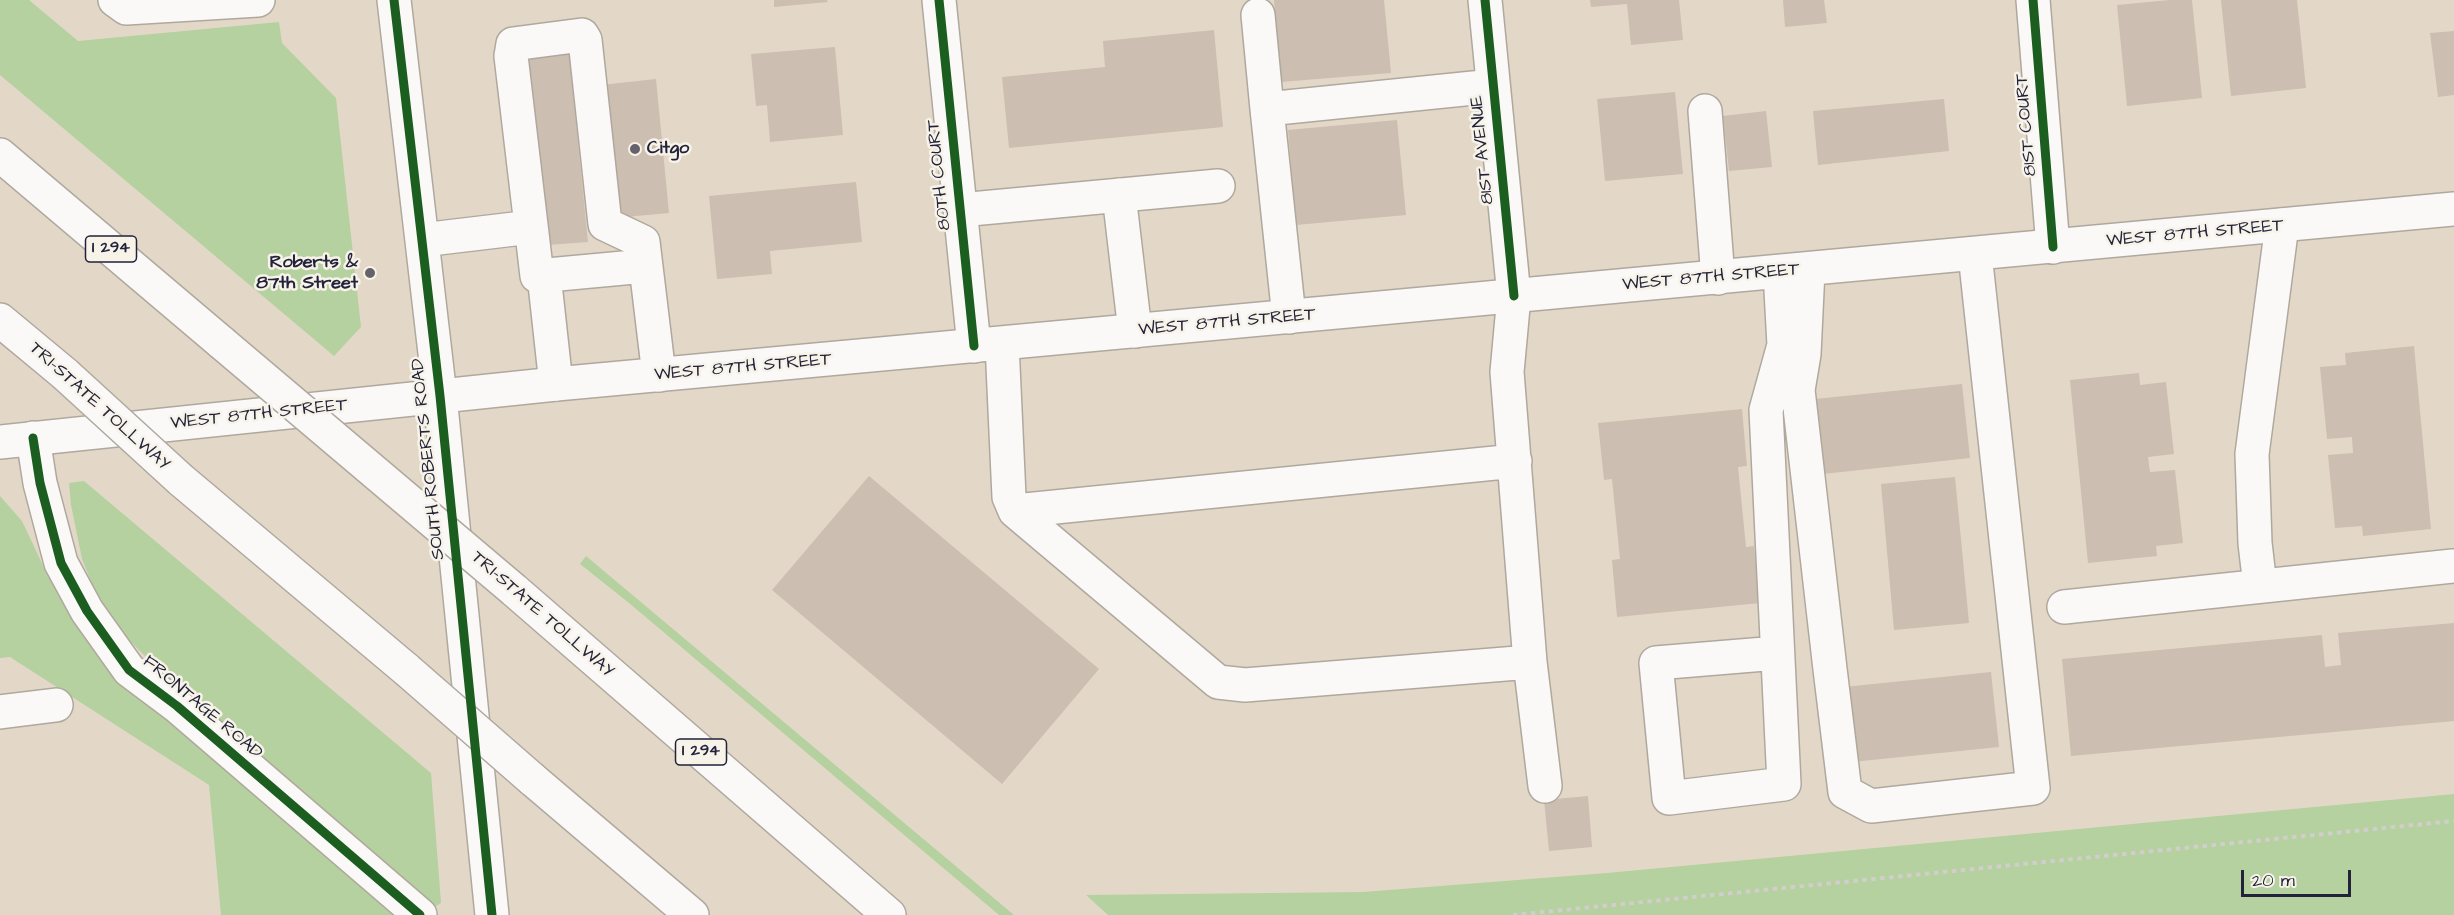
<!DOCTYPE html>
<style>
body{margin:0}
#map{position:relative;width:2454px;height:915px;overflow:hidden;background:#e3d8c7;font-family:"Architects Daughter",sans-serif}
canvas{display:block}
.scale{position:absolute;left:2241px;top:870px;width:110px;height:27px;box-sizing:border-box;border:3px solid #22223b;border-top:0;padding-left:8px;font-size:18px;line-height:21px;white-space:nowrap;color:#22223b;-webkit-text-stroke:4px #f7f3e8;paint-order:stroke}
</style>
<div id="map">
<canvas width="2454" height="915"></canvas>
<div class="scale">20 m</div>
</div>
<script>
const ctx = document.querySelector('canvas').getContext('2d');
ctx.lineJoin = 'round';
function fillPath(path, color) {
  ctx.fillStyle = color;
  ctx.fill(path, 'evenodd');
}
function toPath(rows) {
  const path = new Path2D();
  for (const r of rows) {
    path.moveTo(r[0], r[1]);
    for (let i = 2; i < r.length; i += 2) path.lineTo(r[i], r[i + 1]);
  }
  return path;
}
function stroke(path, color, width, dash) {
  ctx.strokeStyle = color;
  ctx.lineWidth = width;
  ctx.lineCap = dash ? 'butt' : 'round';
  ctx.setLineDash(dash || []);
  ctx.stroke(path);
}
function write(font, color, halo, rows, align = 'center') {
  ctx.font = font + ' "Architects Daughter",sans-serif';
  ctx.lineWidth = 5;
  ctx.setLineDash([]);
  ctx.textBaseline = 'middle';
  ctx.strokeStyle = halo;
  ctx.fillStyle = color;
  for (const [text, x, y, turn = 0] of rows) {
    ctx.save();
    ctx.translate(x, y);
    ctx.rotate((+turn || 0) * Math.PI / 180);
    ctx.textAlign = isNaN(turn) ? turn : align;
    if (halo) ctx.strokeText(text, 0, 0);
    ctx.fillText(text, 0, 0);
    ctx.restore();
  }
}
const green = toPath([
 [0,0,29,0,78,41,279,22,282,43,336,98,361,327,334,356,0,75],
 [84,481,431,773,441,903,435,907,307,795,166,677,124,635,98,599,82,559,71,505,69,483],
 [0,496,22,521,48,576,75,613,274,806,397,915,221,915,209,785,10,657,0,658],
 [586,556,1014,915,999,915,629,603,580,564],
 [2454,794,2454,915,1108,915,1086,895,1363,892,1607,873]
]);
const building = toPath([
 [774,0,827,0,828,2,774,7],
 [1274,0,1384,0,1391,73,1281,82],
 [1590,0,1679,0,1683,40,1631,45,1627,4,1591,7],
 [1783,0,1824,0,1827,23,1785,27],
 [2170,0,2192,0,2202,98,2127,106,2117,5],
 [2221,0,2297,0,2306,88,2231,96],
 [1214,30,1223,127,1009,148,1002,77,1105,67,1103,41],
 [2454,31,2454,95,2438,97,2430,33],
 [835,47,843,135,770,142,767,105,756,106,751,54],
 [569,52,588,242,547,245,528,55],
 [656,79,669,213,614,218,601,85],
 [1675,92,1683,174,1605,181,1597,99],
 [1944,99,1949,151,1818,165,1813,111],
 [1766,111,1772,167,1729,171,1723,116],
 [1397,120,1406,215,1296,225,1288,130],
 [856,182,862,242,770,251,772,274,717,279,709,196],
 [2414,346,2431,529,2363,536,2362,526,2335,528,2328,455,2353,453,2352,437,2327,439,2320,367,2346,365,2345,353],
 [2139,373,2140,385,2166,382,2174,454,2148,457,2150,472,2175,470,2183,543,2156,546,2157,556,2088,563,2070,380],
 [1962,384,1970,458,1823,474,1815,399],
 [1742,409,1747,466,1738,467,1746,547,1754,546,1760,603,1617,617,1612,560,1620,559,1612,479,1604,480,1598,423],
 [869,476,1099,669,1002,784,772,590],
 [1955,477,1969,623,1894,630,1881,484],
 [2454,623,2454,721,2071,756,2062,659,2322,635,2325,667,2341,665,2338,633],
 [1991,672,1999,747,1852,762,1844,687],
 [1588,796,1592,847,1549,851,1544,800]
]);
const path = toPath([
 [1513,915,2454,821]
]);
const minor = toPath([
 [115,0,126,8,258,0],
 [394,0,440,396,492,915],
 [939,0,974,346],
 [1485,0,1514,296,1507,372,1530,662,1545,786],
 [2033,0,2053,247],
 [1258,15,1267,109],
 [1705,111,1718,278],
 [1119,195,1135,331],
 [960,210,1218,186],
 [422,240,531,227],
 [645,266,537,276,511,56,513,44,582,35,585,40,605,224,643,242,659,375],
 [1808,270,1804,354,1798,390,1830,669,1845,792,1871,806,2033,788,1975,254],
 [544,275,556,384],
 [1289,317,1267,109,1493,86],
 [1002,344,1009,497,1015,511,1218,682,1245,685,1530,662],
 [33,438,40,483,61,563,87,611,129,670,177,706,420,915],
 [1015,511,1515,461],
 [2260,586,2255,543,2252,454,2282,225],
 [2064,607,2453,566],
 [1777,653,1656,663,1669,798,1784,784,1766,410,1784,345,1780,272],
 [0,712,56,705]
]);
const major = toPath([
 [0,442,556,384,2454,209]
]);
const highway = toPath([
 [0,155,222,343],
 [0,320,65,374],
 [181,480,407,670],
 [514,590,889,915],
 [532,779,692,915]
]);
const highwayBridge = toPath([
 [222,343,514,590],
 [65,374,181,480],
 [407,670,532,779]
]);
const cycleway = toPath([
 [394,0,440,396,492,915],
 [939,0,974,346],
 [1485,0,1514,296],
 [2033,0,2053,247],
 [33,438,40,483,61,563,87,611,129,670,177,706,420,915]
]);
const markers = [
 [635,149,6,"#66626c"],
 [370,273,6,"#66626c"]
];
const shields = [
 [111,249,51],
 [701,752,51]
];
const shieldNames = [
 ["I 294",111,249],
 ["I 294",701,752]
];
const streetNames = [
 ["81ST COURT",2027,125,-95],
 ["81ST AVENUE",1483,150,-96],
 ["80TH COURT",940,175,-96],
 ["WEST 87TH STREET",2195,234,-5],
 ["WEST 87TH STREET",1711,278,-5],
 ["WEST 87TH STREET",1227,323,-5],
 ["WEST 87TH STREET",743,368,-5],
 ["TRI-STATE TOLLWAY",99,407,42],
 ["WEST 87TH STREET",259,415,-6],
 ["SOUTH ROBERTS ROAD",429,459,-96],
 ["TRI-STATE TOLLWAY",542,615,41],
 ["FRONTAGE ROAD",202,708,40]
];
const poiNames = [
 ["Citgo",647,149],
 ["Roberts &",358,263,"right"],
 ["87th Street",358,284,"right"]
];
fillPath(green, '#b5d1a0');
fillPath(building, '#ccbeb0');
stroke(minor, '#afa89f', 36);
stroke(major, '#afa89f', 36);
stroke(highway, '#afa89f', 36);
stroke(path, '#d1cecb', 4, [4.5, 4.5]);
stroke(minor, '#fbf9f7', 33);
stroke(major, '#fbf9f7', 33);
stroke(highway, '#fbf9f7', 33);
stroke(highwayBridge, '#afa89f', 36, []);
stroke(highwayBridge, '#fbf9f7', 33);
stroke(cycleway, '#1b5e20', 9);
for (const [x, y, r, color] of markers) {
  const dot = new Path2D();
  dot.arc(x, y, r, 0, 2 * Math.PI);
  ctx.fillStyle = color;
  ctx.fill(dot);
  stroke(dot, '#f7f3e8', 2);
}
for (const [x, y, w] of shields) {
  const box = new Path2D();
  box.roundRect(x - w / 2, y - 13, w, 26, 4.5);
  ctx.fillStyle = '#f7f3e8';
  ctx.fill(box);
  stroke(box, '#22223b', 1.5);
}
write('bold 16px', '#22223b', null, shieldNames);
write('18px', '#22223b', '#f7f3e8', streetNames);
write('bold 18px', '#22223b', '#f7f3e8', poiNames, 'left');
</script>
